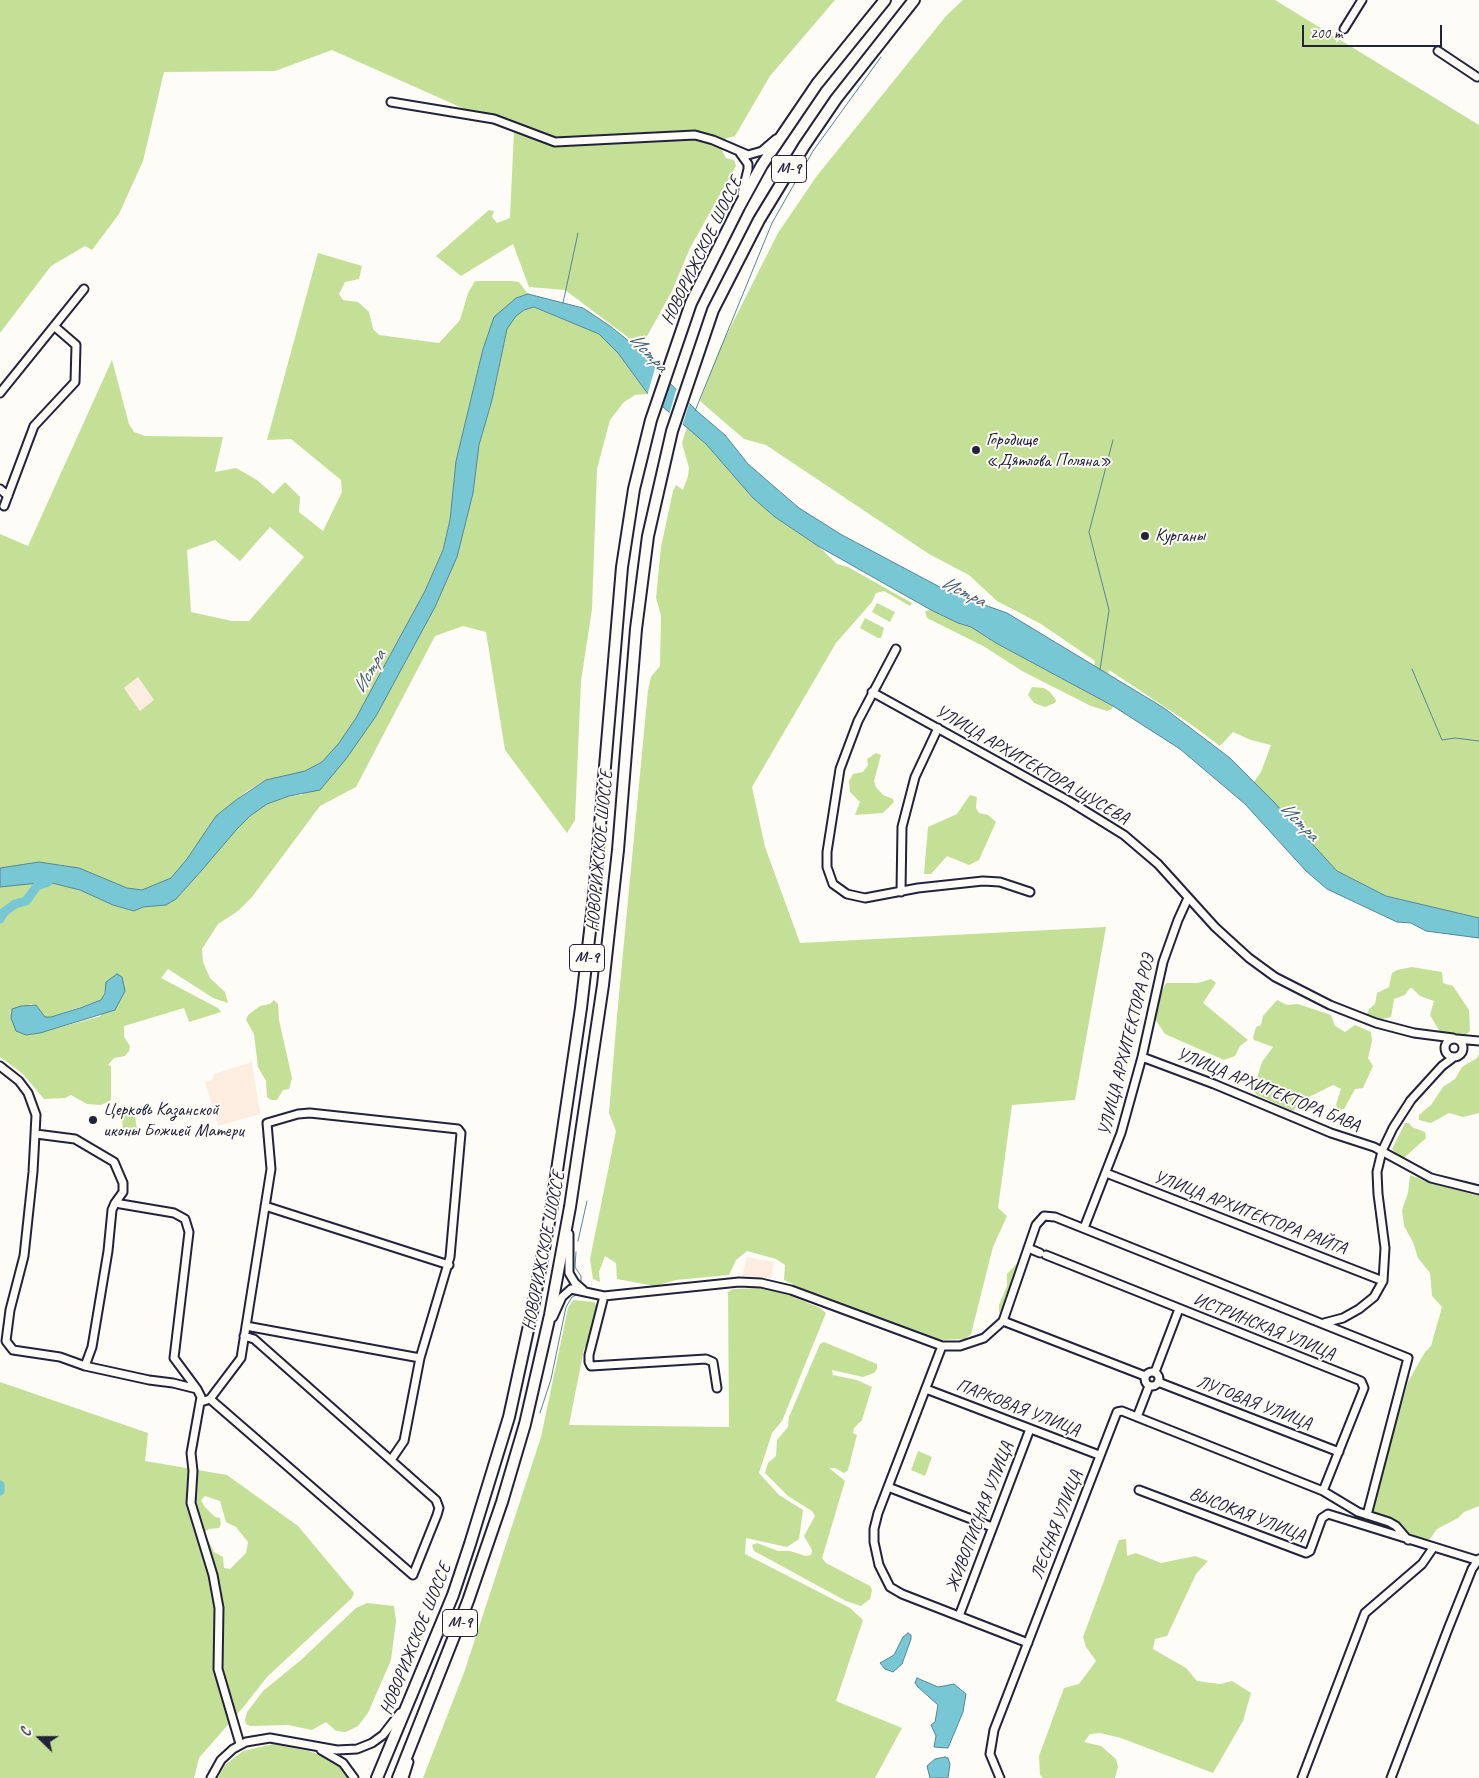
<!DOCTYPE html>
<meta charset="utf-8">
<style>
body{margin:0}
#map{position:relative;width:1479px;height:1778px;overflow:hidden;background:#fdfcf7;font-family:Caveat,sans-serif}
canvas{display:block}
.north{position:absolute;left:15px;top:1713px;width:50px;height:50px;-webkit-text-stroke:4px #fdfcf7;paint-order:stroke;rotate:292deg;font-size:14px;font-weight:700;line-height:20px;text-align:center;color:#22223b}
.north::after{content:'';display:block;margin:auto;width:18px;height:22px;background:#22223b;clip-path:polygon(50% 0,100% 100%,50% 72%,0 100%)}
.scale{position:absolute;left:1302px;top:25px;width:140px;height:22px;box-sizing:border-box;border:2px solid #22223b;border-top:0;padding-left:6px;font-size:15px;line-height:18px;white-space:nowrap;color:#22223b;-webkit-text-stroke:4px #fdfcf7;paint-order:stroke}
</style>
<div id="map">
<canvas width="1479" height="1778"></canvas>
<div class="north">С</div>
<div class="scale">200 m</div>
</div>
<script>
const ctx = document.querySelector('canvas').getContext('2d');
ctx.lineJoin = 'round';
function fillPath(path, color) {
  ctx.fillStyle = color;
  ctx.fill(path, 'evenodd');
}
function toPath(rows) {
  const path = new Path2D();
  for (const r of rows) {
    if (r.length === 3) {
      path.moveTo(r[0] + r[2], r[1]);
      path.arc(r[0], r[1], r[2], 0, 2 * Math.PI);
      continue;
    }
    path.moveTo(r[0], r[1]);
    for (let i = 2; i < r.length; i += 2) path.lineTo(r[i], r[i + 1]);
  }
  return path;
}
function stroke(path, color, width, dash) {
  ctx.strokeStyle = color;
  ctx.lineWidth = width;
  ctx.lineCap = dash ? 'butt' : 'round';
  ctx.setLineDash(dash || []);
  ctx.stroke(path);
}
function write(font, color, halo, rows, align = 'center') {
  ctx.font = font + ' Caveat,sans-serif';
  ctx.lineWidth = 4;
  ctx.setLineDash([]);
  ctx.textBaseline = 'middle';
  ctx.strokeStyle = halo;
  ctx.fillStyle = color;
  for (const [text, x, y, turn = 0] of rows) {
    ctx.save();
    ctx.translate(x, y);
    ctx.rotate((+turn || 0) * Math.PI / 180);
    ctx.textAlign = isNaN(turn) ? turn : align;
    if (halo) ctx.strokeText(text, 0, 0);
    ctx.fillText(text, 0, 0);
    ctx.restore();
  }
}
const built = toPath([
 [138,677,155,700,140,711,124,688],
 [252,1062,260,1114,218,1126,205,1082,212,1080,214,1074],
 [747,1257,774,1262,771,1278,742,1277]
]);
const green = toPath([
 [0,0,835,0,770,76,735,136,717,141,726,158,734,160,736,166,690,248,672,291,641,347,565,290,529,287,513,244,461,276,436,256,489,210,494,211,492,217,497,223,510,218,514,131,332,50,275,71,164,72,143,161,119,214,92,250,85,246,51,266,0,333],
 [963,0,1275,0,1479,125,1479,918,1386,896,1337,871,1254,782,1261,772,1271,745,1251,740,1233,732,1220,746,1189,723,1109,670,1108,674,1094,667,1095,661,1041,624,997,601,969,575,929,554,766,445,744,439,700,401,720,348,778,233,816,177,946,16],
 [318,253,362,266,359,279,345,282,339,294,343,300,358,302,369,312,373,329,379,335,439,343,460,320,468,293,475,281,512,281,519,282,528,294,516,298,494,317,483,349,456,461,450,520,443,550,425,591,356,718,339,743,322,762,305,772,266,780,247,791,216,816,187,859,171,878,142,890,126,888,79,868,61,865,39,862,0,868,0,534,28,546,112,360,129,424,134,432,145,436,223,437,215,472,236,468,257,480,273,494,285,482,300,497,299,512,323,531,342,492,341,480,291,439,267,440],
 [270,527,304,557,249,621,232,621,191,612,187,550,215,540,240,561],
 [138,677,154,700,140,711,124,688],
 [533,307,599,334,618,353,648,394,635,395,624,402,610,420,597,469,592,609,581,681,575,820,567,833,505,750,486,632,463,626,435,636,356,787,320,806,252,897,238,911,218,924,202,949,203,962,210,978,225,992,228,1003,213,998,168,969,161,978,218,1008,221,1012,189,1022,184,1008,124,1026,124,1037,130,1046,129,1051,125,1056,114,1058,108,1065,111,1066,111,1100,101,1105,87,1104,71,1095,65,1098,44,1099,22,1073,0,1057,0,887,48,882,80,890,113,905,134,911,143,907,166,905,176,899,202,870,237,829,250,816,267,804,289,796,302,795,376,716,435,607,457,557,473,493,479,445,492,400,507,329,516,316,524,310],
 [107,987,101,1016,40,1033,26,1035,10,1013,12,1009,31,1004,36,1005,45,1017,51,1017,101,1000],
 [687,427,706,444,753,498,775,517,818,546,837,564,848,567,912,603,910,606,884,591,876,593,872,602,836,643,752,787,765,847,800,943,1106,927,1075,1100,1012,1105,998,1208,1007,1216,993,1247,971,1334,965,1339,938,1340,828,1301,784,1280,785,1265,776,1259,747,1251,736,1260,729,1275,676,1280,655,1286,617,1279,616,1263,605,1256,599,1272,600,1282,593,1279,590,1259,616,1131,609,1113,617,1016,648,690,651,677,660,666,661,615,656,598,661,547,673,491,676,485,683,490,688,476,689,468,682,443],
 [877,603,895,612,890,622,872,612],
 [931,610,958,623,971,627,996,643,1113,706,1112,709,1107,711,1091,706,1022,671,985,647,927,618,925,611],
 [865,618,884,628,881,638,878,638,860,628],
 [1032,687,1044,688,1050,692,1056,700,1055,703,1045,707,1034,703,1028,695],
 [876,753,881,755,874,781,876,787,883,795,893,799,894,802,883,813,855,815,860,802,850,792,849,781,853,774,863,772,868,765,867,759],
 [970,795,977,797,976,808,979,813,988,815,996,822,979,860,969,865,947,856,931,874,924,874,928,827,957,814],
 [1412,967,1442,972,1443,983,1453,986,1469,1010,1470,1031,1465,1035,1462,1037,1440,1032,1430,1015,1434,1001,1420,996,1412,988,1410,988,1405,995,1394,999,1391,1017,1373,1021,1366,1017,1369,1009,1375,1004,1377,993,1389,987,1392,973,1397,970],
 [1211,979,1216,983,1203,1003,1248,1040,1240,1046,1235,1056,1224,1060,1165,1034,1155,1019,1159,998,1166,983,1198,983],
 [274,1000,278,1004,279,1020,292,1078,289,1089,283,1090,277,1100,271,1100,267,1097,266,1081,258,1067,254,1034,246,1020,248,1015,260,1006,270,1004],
 [1277,1000,1287,1005,1298,1004,1331,1015,1335,1026,1345,1032,1355,1025,1371,1032,1372,1041,1368,1058,1373,1066,1363,1088,1355,1089,1344,1109,1338,1110,1336,1105,1341,1089,1333,1085,1303,1100,1293,1111,1257,1095,1253,1091,1262,1062,1273,1047,1254,1040,1253,1038,1256,1027,1261,1025,1263,1016],
 [1479,1054,1479,1113,1463,1117,1449,1113,1431,1123,1419,1120,1419,1115,1431,1105,1443,1087,1455,1079,1462,1067,1477,1058],
 [132,1106,134,1108,137,1130,126,1133,123,1130,121,1109,122,1107],
 [1405,1123,1409,1123,1412,1127,1425,1132,1426,1138,1404,1158,1398,1156,1392,1149],
 [1410,1175,1431,1183,1479,1196,1479,1506,1464,1512,1458,1518,1437,1529,1430,1539,1420,1540,1403,1532,1395,1520,1375,1515,1372,1507,1408,1382,1425,1352,1431,1346,1442,1307,1432,1296,1430,1273,1418,1258,1413,1242,1404,1226,1402,1210,1408,1193],
 [1019,1261,1008,1301,999,1313,999,1305,1007,1286,1007,1274],
 [762,1288,784,1293,820,1308,826,1313,782,1421,772,1433,759,1473,779,1495,803,1510,799,1539,787,1547,746,1538,745,1554,850,1608,863,1620,836,1701,902,1728,875,1778,423,1778,465,1670,541,1437,568,1308,573,1300,594,1302,597,1307,588,1342,584,1349,569,1425,729,1427,728,1292,733,1289],
 [824,1342,877,1364,877,1369,874,1373,863,1377,832,1370,833,1375,857,1380,872,1387,862,1420,854,1428,853,1433,857,1435,848,1470,844,1473,835,1468,829,1468,845,1481,822,1558,826,1563,870,1586,872,1590,870,1599,861,1606,846,1601,754,1551,752,1545,757,1543,778,1551,790,1551,806,1556,811,1555,812,1550,804,1536,815,1516,812,1511,788,1496,765,1473,768,1463,776,1456,777,1440,788,1427,789,1417,820,1344],
 [0,1382,148,1433,145,1461,227,1475,298,1526,354,1593,352,1598,267,1677,245,1705,199,1758,194,1778,0,1778],
 [205,1496,220,1501,226,1522,236,1527,248,1542,246,1553,230,1569,224,1568,223,1557,214,1552,204,1532,209,1529,219,1528,221,1524,220,1518,215,1517,204,1506,201,1500],
 [918,1451,932,1457,925,1476,911,1470],
 [1126,1539,1127,1556,1136,1553,1161,1563,1195,1556,1208,1561,1196,1574,1167,1636,1155,1639,1153,1649,1186,1668,1197,1681,1220,1684,1232,1681,1251,1693,1243,1721,1213,1773,1121,1738,1100,1733,1090,1734,1084,1742,1101,1746,1116,1759,1118,1767,1115,1778,1043,1778,1040,1775,1039,1756,1064,1688,1079,1684,1096,1661,1086,1647,1083,1637,1119,1540],
 [367,1603,394,1606,396,1621,391,1660,368,1713,358,1726,346,1732,336,1731,326,1722,312,1730,288,1725,250,1726,246,1724,245,1720,247,1712,263,1691,301,1660,356,1608],
 [273,1744,309,1751,333,1760,340,1765,350,1778,218,1778,225,1765,243,1751]
]);
const water = toPath([
 [528,294,583,308,610,326,630,342,698,412,725,435,748,464,799,508,842,535,951,593,1007,613,1164,708,1230,758,1274,802,1337,871,1386,896,1479,918,1479,938,1426,931,1411,923,1397,922,1327,889,1306,871,1245,804,1180,749,1113,706,996,643,971,627,958,623,931,610,818,546,775,517,753,498,706,444,648,394,618,353,599,334,534,307,524,310,516,316,507,329,492,400,479,445,473,493,457,557,435,607,376,716,346,759,320,790,289,796,267,804,250,816,237,829,202,870,176,899,166,905,143,907,134,911,113,905,80,890,48,882,0,887,0,868,39,862,79,868,127,888,142,890,171,878,187,859,216,816,236,800,266,780,305,771,322,762,339,743,356,718,425,591,443,550,450,520,456,461,483,349,494,317,516,298,528,294],
 [117,974,122,977,125,991,115,1010,40,1033,26,1035,16,1031,11,1018,12,1009,21,1006,36,1005,45,1017,51,1017,80,1008,101,1000,105,993,106,982,117,974],
 [908,1633,911,1635,911,1639,902,1664,893,1672,885,1669,880,1663,894,1655,903,1637,908,1633],
 [917,1678,938,1687,954,1684,966,1694,963,1712,948,1748,934,1747,936,1736,931,1725,935,1722,938,1705,918,1687,915,1683,917,1678],
 [945,1757,948,1758,950,1764,948,1778,930,1778,927,1766,935,1759,945,1757]
]);
const pier = toPath([
 [656,365,671,381,662,409,647,396],
 [677,387,690,401,682,426,669,415]
]);
const stream = toPath([
 [563,303,578,233],
 [695,411,772,223,813,151,881,57],
 [1412,669,1442,740,1455,738,1479,741],
 [1100,670,1109,610,1089,532,1113,440],
 [578,1241,587,1201],
 [576,1252,575,1267,581,1276,581,1281],
 [540,1413,551,1379,566,1307,572,1297,578,1294]
]);
const river = toPath([
 [0,919,4,912,15,904,26,901,37,886,48,882,50,873],
 [0,1485,0,1491]
]);
const minor = toPath([
 [1344,29,1362,0],
 [1438,51,1477,77],
 [391,102,494,119,555,142,695,135,713,140,748,155,762,151,776,139],
 [740,153,748,164,748,169,742,194],
 [0,393,84,289],
 [0,489,8,496],
 [4,506,34,426,75,382,76,345,54,326],
 [896,649,858,721,840,769,827,852,827,867,833,884,847,894,865,898,918,888,983,881,1000,882,1030,892],
 [872,692,1069,801,1124,835,1158,864,1215,927,1249,958,1275,977,1330,1005,1376,1023,1414,1033,1453,1038],
 [901,892,902,827,915,777,938,728],
 [1454,1048,9],
 [1457,1039,1479,1041],
 [1142,1057,1214,1084,1331,1133,1374,1147,1431,1178,1479,1190],
 [0,1066,19,1081,28,1093,36,1115,33,1172,24,1256,10,1310,6,1341,13,1350,60,1357,85,1366,92,1347,108,1251,112,1210,115,1203,174,1213,185,1219,189,1232,174,1358,197,1389],
 [36,1134,75,1139,114,1162,123,1183,123,1192,115,1203],
 [1106,1173,1383,1281],
 [265,1206,449,1265],
 [1084,1228,1121,1133,1142,1057,1163,962,1178,920,1188,898],
 [569,1234,569,1273,575,1283,583,1290],
 [1028,1248,1040,1253],
 [1046,1255,1361,1381,1364,1388,1323,1491],
 [604,1296,589,1355,589,1362,591,1366,706,1359,713,1362,717,1388],
 [553,1317,562,1297,571,1289,604,1296,739,1282,761,1283,791,1290,942,1346,960,1346,984,1338,1003,1321,1036,1225,1044,1216,1055,1217,1408,1358,1367,1515],
 [1003,1321,1145,1376],
 [1324,1323,1343,1318,1359,1309,1374,1297,1383,1281,1385,1248,1378,1194,1377,1172,1382,1151,1393,1128,1411,1100,1442,1066,1454,1057],
 [246,1326,420,1358],
 [942,1346,878,1513,874,1529,874,1542,879,1565,890,1587,902,1594,1028,1643],
 [85,1366,149,1380,173,1383,197,1389,201,1397,191,1453,193,1471,191,1503,213,1575,219,1608,218,1669,240,1744],
 [1152,1379,7],
 [1155,1372,1179,1309],
 [1158,1382,1339,1452],
 [926,1389,1099,1455],
 [210,1399,413,1575,437,1515,439,1508,436,1500,254,1339,244,1336],
 [201,1402,210,1399,241,1358,271,1169,267,1123,298,1114,310,1113,458,1129,461,1133,450,1257,420,1358,404,1441,391,1460],
 [1137,1417,1149,1386],
 [888,1487,992,1527],
 [1139,1490,1306,1553,1310,1551,1322,1518,1328,1514,1479,1561],
 [959,1616,1030,1429],
 [321,1750,343,1763,354,1778],
 [211,1778,221,1760,233,1749,246,1742,270,1738,337,1750,357,1749,372,1743,383,1735,400,1713],
 [404,1778,409,1762],
 [1000,1778,990,1754,994,1730,1117,1412,1122,1411,1137,1417,1323,1491,1358,1512,1389,1522,1396,1526,1408,1540],
 [1302,1778,1365,1613,1422,1564,1433,1548],
 [1391,1778,1448,1629,1472,1569,1479,1559]
]);
const highway = toPath([
 [377,1778,453,1595,470,1544,509,1417,533,1307,551,1211,581,1008,594,896,622,567,634,489,651,420,691,303,739,207,762,165,817,84,885,0],
 [398,1778,468,1601,502,1502,525,1424,550,1315,570,1207,603,985,618,850,636,629,648,536,672,431,713,310,759,220,804,146,836,99,914,0]
]);
const markers = [
 [976,450,5,"#22223b"],
 [1145,536,5,"#22223b"],
 [93,1120,5,"#22223b"]
];
const shields = [
 [789,169,35],
 [587,958,35],
 [460,1623,35]
];
const shieldNames = [
 ["М-9",789,169],
 ["М-9",587,958],
 ["М-9",460,1623]
];
const streetNames = [
 ["НОВОРИЖСКОЕ ШОССЕ",702,251,-64],
 ["УЛИЦА АРХИТЕКТОРА ЩУСЕВА",1032,765,30],
 ["НОВОРИЖСКОЕ ШОССЕ",600,851,-85],
 ["УЛИЦА АРХИТЕКТОРА РОЭ",1127,1045,-76],
 ["УЛИЦА АРХИТЕКТОРА БАВА",1268,1090,22],
 ["УЛИЦА АРХИТЕКТОРА РАЙТА",1250,1213,21],
 ["НОВОРИЖСКОЕ ШОССЕ",544,1251,-79],
 ["ИСТРИНСКАЯ УЛИЦА",1264,1327,22],
 ["ЛУГОВАЯ УЛИЦА",1254,1403,21],
 ["ПАРКОВАЯ УЛИЦА",1018,1408,21],
 ["ВЫСОКАЯ УЛИЦА",1247,1515,21],
 ["ЖИВОПИСНАЯ УЛИЦА",980,1517,-69],
 ["ЛЕСНАЯ УЛИЦА",1057,1525,-69],
 ["НОВОРИЖСКОЕ ШОССЕ",416,1639,-68]
];
const poiNames = [
 ["Городище",986,440],
 ["«Дятлова Поляна»",986,461],
 ["Курганы",1155,536],
 ["Церковь Казанской",103,1110],
 ["иконы Божией Матери",103,1131]
];
const waterNames = [
 ["Истра",648,353,46],
 ["Истра",963,592,26],
 ["Истра",370,672,-60],
 ["Истра",1299,822,45]
];
fillPath(built, '#fcede0');
fillPath(green, '#c4e097');
fillPath(water, '#78c7d5');
stroke(water, '#568597', 1);
fillPath(pier, '#fdfcf7');
stroke(stream, '#568597', 1);
stroke(river, '#78c7d5', 9);
stroke(minor, '#22223b', 11);
stroke(highway, '#22223b', 14);
stroke(minor, '#fdfcf7', 7);
stroke(highway, '#fdfcf7', 10);
for (const [x, y, r, color] of markers) {
  const dot = new Path2D();
  dot.arc(x, y, r, 0, 2 * Math.PI);
  ctx.fillStyle = color;
  ctx.fill(dot);
  stroke(dot, '#fdfcf7', 2);
}
for (const [x, y, w] of shields) {
  const box = new Path2D();
  box.roundRect(x - w / 2, y - 13.5, w, 27, 4);
  ctx.fillStyle = '#fdfcf7';
  ctx.fill(box);
  stroke(box, '#22223b', 1);
}
write('bold 16px', '#22223b', null, shieldNames);
write('18px', '#22223b', '#fdfcf7', streetNames);
write('18px', '#22223b', '#fdfcf7', poiNames, 'left');
write('italic 19px', '#405c71', '#fdfcf7', waterNames);
</script>
